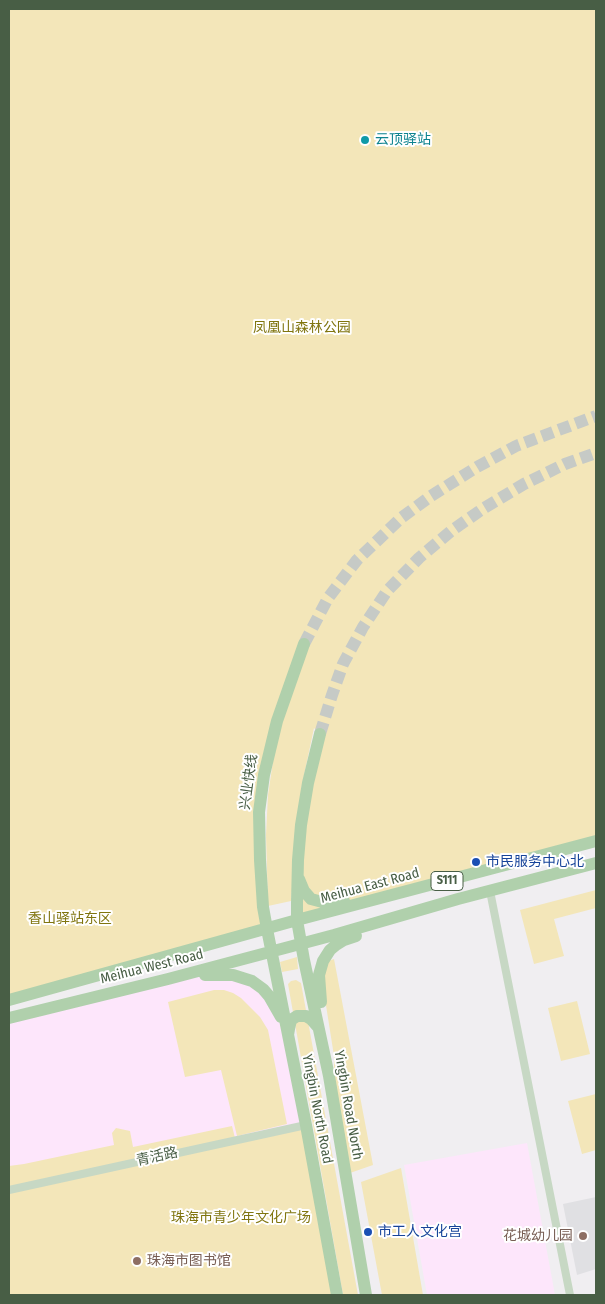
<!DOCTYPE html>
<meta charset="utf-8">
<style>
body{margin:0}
#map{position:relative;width:605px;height:1304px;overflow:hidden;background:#f0eef1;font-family:"Fira Sans Condensed",sans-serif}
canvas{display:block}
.frame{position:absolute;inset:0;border:10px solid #485e45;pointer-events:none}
</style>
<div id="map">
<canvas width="605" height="1304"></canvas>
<div class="frame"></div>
</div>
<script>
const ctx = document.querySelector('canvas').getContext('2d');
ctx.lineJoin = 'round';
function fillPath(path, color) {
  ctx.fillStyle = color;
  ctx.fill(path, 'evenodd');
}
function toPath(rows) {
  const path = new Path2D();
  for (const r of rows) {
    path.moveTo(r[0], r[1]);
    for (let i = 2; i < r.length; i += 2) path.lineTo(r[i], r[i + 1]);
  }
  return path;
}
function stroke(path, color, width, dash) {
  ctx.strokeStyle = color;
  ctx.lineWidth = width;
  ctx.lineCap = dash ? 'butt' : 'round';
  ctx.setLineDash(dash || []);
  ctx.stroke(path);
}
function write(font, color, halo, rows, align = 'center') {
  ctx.font = font + ' "Fira Sans Condensed","Noto Sans SC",sans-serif';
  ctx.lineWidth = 4;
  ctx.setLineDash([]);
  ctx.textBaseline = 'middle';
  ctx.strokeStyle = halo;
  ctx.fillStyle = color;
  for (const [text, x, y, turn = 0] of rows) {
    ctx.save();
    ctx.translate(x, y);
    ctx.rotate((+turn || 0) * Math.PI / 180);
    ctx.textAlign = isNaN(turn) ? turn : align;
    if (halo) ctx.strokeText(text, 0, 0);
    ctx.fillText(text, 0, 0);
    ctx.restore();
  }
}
const commercial = toPath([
 [204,975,252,981,286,1027,305,1125,9,1189,9,1018],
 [527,1143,555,1295,427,1295,404,1165]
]);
const education = toPath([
 [596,1197,596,1269,577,1275,563,1204]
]);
const green = toPath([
 [9,9,596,9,596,841,298,920,299,844,320,735,314,728,302,785,291,901,268,906,266,835,268,795,273,761,262,782,267,929,9,999],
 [596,890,596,908,554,919,564,956,534,964,520,910],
 [297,957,298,969,282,972,280,962],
 [334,959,373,1165,350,1173,334,1076,334,1056,322,980,326,962],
 [296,980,301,983,358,1295,343,1295,288,984,291,981],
 [214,990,224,990,233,993,241,998,260,1017,268,1030,287,1124,237,1136,221,1070,185,1077,168,1002],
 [577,1001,590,1054,561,1061,548,1008],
 [596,1094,596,1150,582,1154,568,1101],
 [305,1125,336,1295,9,1295,9,1190],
 [232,1126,235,1138,9,1188,9,1166,24,1164,114,1145,112,1133,116,1128,130,1131,133,1147],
 [401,1168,423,1295,382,1295,361,1182]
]);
const primaryTunnel = toPath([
 [304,644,328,598,357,560,401,518,431,496,477,467,516,446,596,416],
 [320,734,332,695,343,664,363,627,387,591,419,558,451,531,484,508,524,484,565,464,596,453]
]);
const minor = toPath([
 [490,891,570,1295],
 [9,1190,306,1125]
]);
const primary = toPath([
 [304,644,277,721,264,775,259,812,260,860,263,907,267,929,306,1125,337,1295],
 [320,734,308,783,301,825,298,860,297,903,297,920,304,960,329,1076,366,1295],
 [299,879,304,891,311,899,326,903,344,901],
 [205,975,233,975,252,981,263,989,269,996,281,1017],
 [9,1000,297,920,596,841],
 [321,1002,319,975,323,961,330,950,336,945,344,940,356,936],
 [9,1018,168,979,334,935,458,899,596,863],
 [288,1035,289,1029,291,1020,297,1016,306,1016,311,1019,318,1027]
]);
const markers = [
 [365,140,5,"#0f9aa8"],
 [476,862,5,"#1a4fb4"],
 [368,1232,5,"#1a4fb4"],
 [583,1236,5,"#8d6e63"],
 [137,1261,5,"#8d6e63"]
];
const shields = [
 [447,881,32]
];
const shieldNames = [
 ["S111",447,881]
];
const cultureNames = [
 ["云顶驿站",375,140]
];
const parkNames = [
 ["凤凰山森林公园",302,328],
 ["香山驿站东区",70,919],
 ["珠海市青少年文化广场",241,1218]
];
const streetNames = [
 ["兴业快线",249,782,-82],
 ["Meihua East Road",370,886,-15],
 ["Meihua West Road",152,967,-14],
 ["Yingbin Road North",348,1105,80],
 ["Yingbin North Road",317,1109,79],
 ["青活路",157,1157,-12]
];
const transitNames = [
 ["市民服务中心北",486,862],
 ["市工人文化宫",378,1232]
];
const educationNames = [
 ["花城幼儿园",573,1236],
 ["珠海市图书馆",147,1261,"left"]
];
fillPath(commercial, '#fde6fb');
fillPath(education, '#e0e0e3');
fillPath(green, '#f3e6b9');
stroke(primaryTunnel, '#c6cac6', 12, [12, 6]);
stroke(minor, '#c7d8c4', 8);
stroke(primary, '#b0d0ac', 12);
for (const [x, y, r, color] of markers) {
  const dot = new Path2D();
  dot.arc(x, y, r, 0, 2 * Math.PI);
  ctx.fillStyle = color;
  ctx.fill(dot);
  stroke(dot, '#fff', 2);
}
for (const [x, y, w] of shields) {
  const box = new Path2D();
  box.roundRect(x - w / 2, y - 9.5, w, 19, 4);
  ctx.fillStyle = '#fff';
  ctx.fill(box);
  stroke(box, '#485e45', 1);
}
write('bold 12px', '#485e45', null, shieldNames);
write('14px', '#0d838f', '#fff', cultureNames, 'left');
write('14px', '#80750f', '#fff', parkNames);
write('14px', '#485e45', '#fff', streetNames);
write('14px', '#164399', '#fff', transitNames, 'left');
write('14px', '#785e54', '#fff', educationNames, 'right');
</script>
